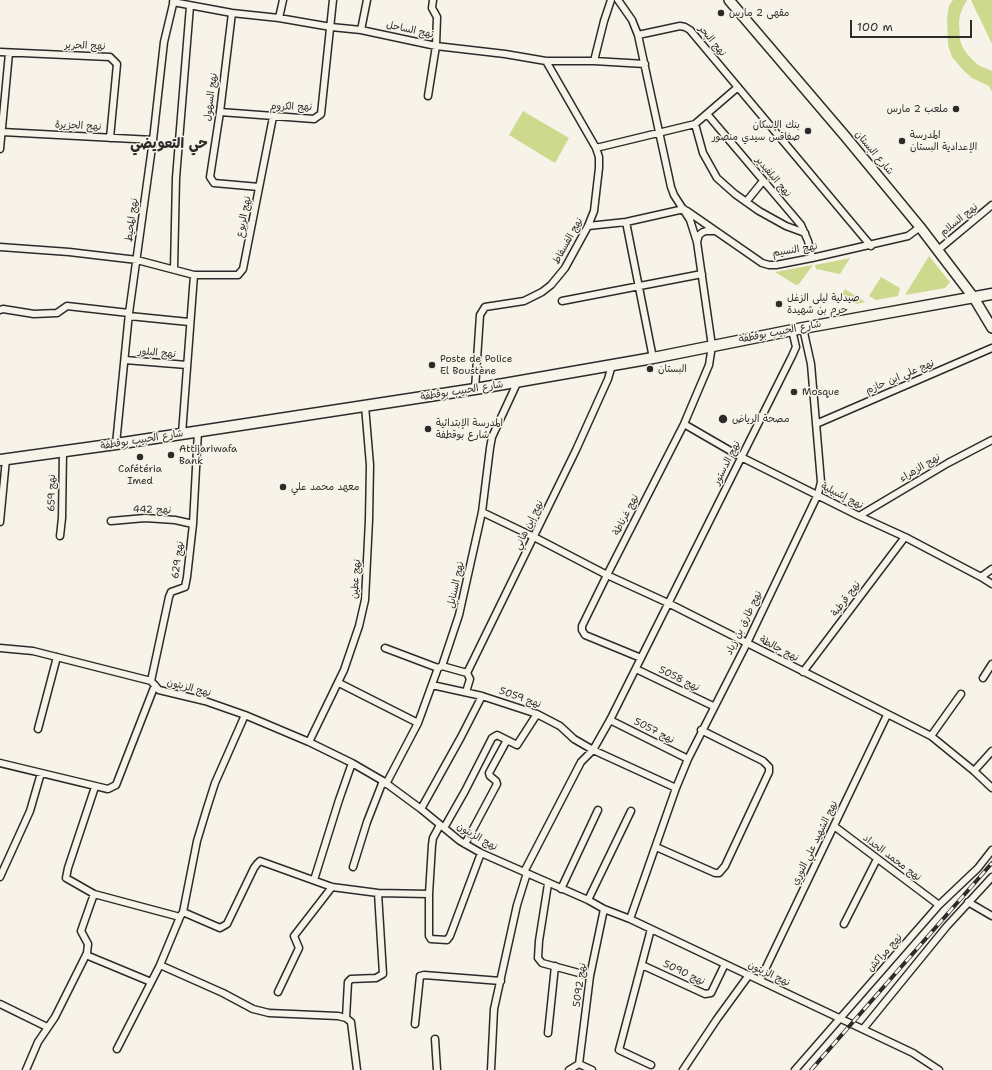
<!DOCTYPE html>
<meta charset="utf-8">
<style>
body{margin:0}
#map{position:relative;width:992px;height:1070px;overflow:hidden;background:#f7f3e8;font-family:"Shantell Sans",sans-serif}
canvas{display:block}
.scale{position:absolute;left:850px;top:20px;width:122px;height:18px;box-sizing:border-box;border:2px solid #2b2b2b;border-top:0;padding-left:5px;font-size:12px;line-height:14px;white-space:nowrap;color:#2b2b2b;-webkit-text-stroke:3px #f7f3e8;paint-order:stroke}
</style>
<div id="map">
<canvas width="992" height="1070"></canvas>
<div class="scale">100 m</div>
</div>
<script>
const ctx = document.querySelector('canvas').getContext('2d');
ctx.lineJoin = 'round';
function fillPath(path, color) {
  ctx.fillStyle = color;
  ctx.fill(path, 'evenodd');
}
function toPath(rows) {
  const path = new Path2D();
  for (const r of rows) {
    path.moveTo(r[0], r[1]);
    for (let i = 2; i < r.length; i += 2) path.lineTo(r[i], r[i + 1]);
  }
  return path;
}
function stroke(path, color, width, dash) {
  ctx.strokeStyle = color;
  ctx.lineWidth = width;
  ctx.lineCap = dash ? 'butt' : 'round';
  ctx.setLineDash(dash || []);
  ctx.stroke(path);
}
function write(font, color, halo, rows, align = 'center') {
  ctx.font = font + ' "Shantell Sans","Playpen Sans Arabic",sans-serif';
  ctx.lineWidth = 3;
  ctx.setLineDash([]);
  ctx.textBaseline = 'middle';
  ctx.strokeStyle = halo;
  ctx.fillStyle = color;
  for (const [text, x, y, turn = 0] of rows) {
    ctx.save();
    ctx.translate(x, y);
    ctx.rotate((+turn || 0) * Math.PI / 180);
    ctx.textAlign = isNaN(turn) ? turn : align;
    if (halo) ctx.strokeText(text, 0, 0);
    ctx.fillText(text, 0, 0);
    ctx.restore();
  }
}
const green = toPath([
 [953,0,967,0,963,7,960,15,959,22,960,40,963,48,968,55,978,65,992,71,992,92,989,86,972,78,963,70,952,57,948,45,947,19,949,6],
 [971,0,992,0,992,44],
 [523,111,569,138,555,163,509,135],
 [929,256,950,282,945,288,905,295],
 [850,258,840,274,816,269,815,265],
 [813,265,799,284,796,285,775,272],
 [881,277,900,288,898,296,876,300,869,296],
 [845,289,865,302,856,304,842,295]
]);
const street = toPath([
 [618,0,632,20,638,35],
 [173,2,232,13,279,18,331,27,361,30,436,46,505,54,546,61,594,61,645,64],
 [232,13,220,112,210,177,214,183,259,187],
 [279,18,283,0],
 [361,30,367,0],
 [0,52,110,57,117,64,110,138],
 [594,61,604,21,611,0],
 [428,96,436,46,437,17,432,8,433,0],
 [220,112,314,119,321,114,333,0],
 [707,114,801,225,808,241,812,258],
 [695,124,703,153,717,178,735,194,759,211,786,226,805,233],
 [2,132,153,140],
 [596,148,695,124,738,87],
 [0,149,9,53],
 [746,202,763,181],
 [687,211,762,263,769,265,776,265,812,258,908,236,920,227],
 [626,222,653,358],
 [588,226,626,222,684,209],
 [697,242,699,235,703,232,706,231,714,231],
 [0,247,69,252,137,260,194,275,238,275,243,269,273,117],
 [938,250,992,205],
 [174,269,176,178,190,6],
 [562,301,702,274],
 [0,310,3,309,34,314,57,313,67,306,129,313],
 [129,316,189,322],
 [125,360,187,365],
 [475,389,480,315,485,307,524,301,542,292,551,285,565,268,588,226,594,211,599,168,599,157,596,148,546,61],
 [684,424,741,457,859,516,905,537,981,577,992,584],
 [816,424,992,348],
 [182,434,194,275],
 [116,444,129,313,153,140,164,42,174,0],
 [482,512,534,537,607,575,668,603,931,736,974,771,992,788],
 [859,516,948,463,992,440],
 [111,521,145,518,175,520,193,524],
 [0,522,6,459],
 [60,536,62,518,63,451],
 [981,577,992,569],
 [0,648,33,651,151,681,159,690,205,701,245,715,309,742,352,763,383,781,421,809,460,841,481,853,588,900,604,909,630,919,913,1053,939,1070],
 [385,648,438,668],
 [641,658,585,635,582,630,582,626,607,575,684,424,709,365,712,346,697,242,690,220,674,195,671,187,638,35,680,26,685,27,690,30,871,246],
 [442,666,467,673],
 [636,669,713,706],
 [803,672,905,537],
 [983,678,992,664],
 [151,681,169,597,171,592,185,587,187,577,193,524,198,431],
 [339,683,418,723],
 [432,685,482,696,537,714,560,726,574,739,593,750,676,788],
 [466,692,470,679,467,673,576,450,608,379,612,365],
 [610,720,688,759],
 [38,729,57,657],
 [931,736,961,694],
 [309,742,344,670,359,626,365,600,369,520,370,465,365,406],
 [0,763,108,789,116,785,155,685],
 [974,771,992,751],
 [386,784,418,723,438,668,442,666,459,615,482,512,490,448,492,437,518,381],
 [95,787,68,868,66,878,94,894,180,917],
 [421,809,461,737,482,696],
 [440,825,433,838,432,845,429,894,429,936,431,939,447,940,450,936,481,853],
 [834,826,939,905],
 [444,828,465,791,492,738,497,735,517,745,537,714],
 [465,844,497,784,496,781,490,776,489,773,507,740],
 [656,847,715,873,719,873,725,866,769,772,769,767,763,761,701,730],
 [353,867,367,822,383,781],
 [524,872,581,762,593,750,610,720,792,356,796,347,792,330],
 [0,877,30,811,41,773],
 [314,880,339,800,352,763],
 [548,884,539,941,538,958,542,963,590,976],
 [561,889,598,810],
 [588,900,631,811],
 [968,902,992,916],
 [183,912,220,928,227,924,254,868,257,864,260,861,332,887,378,893,429,894],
 [630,919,676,788,688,759,747,643,818,494,821,482,811,364,803,328],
 [844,924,877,859],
 [86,955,151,982],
 [160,965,223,993,253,1009,269,1013,338,1016,346,1018,351,1022,357,1070],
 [642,965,705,994,711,993,725,964],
 [760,980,887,715],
 [278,992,299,948,294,936,332,887],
 [0,1004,47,1027],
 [346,1018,348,982,351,979,376,978,383,974,378,893],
 [415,1024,420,976,424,975,501,981],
 [863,1029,947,926,992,877],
 [548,1033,555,966],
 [435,1039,437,1070],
 [117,1049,160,965,180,917,183,912,197,841,207,808,215,783,245,715],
 [579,1064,590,976,604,909],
 [579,1064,592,1070],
 [651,1065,619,1050,651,929],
 [26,1070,38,1042,55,1017,87,953,88,944,81,931,94,894],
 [491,1070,494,1009,517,905,527,873],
 [569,1070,579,1064],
 [683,1070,717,1019,749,975],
 [795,1070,939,905,978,868,992,850]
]);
const secondary = toPath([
 [729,0,845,136,920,227,974,298,992,328]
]);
const primary = toPath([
 [0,460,116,444,475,389,653,358,803,328,992,294]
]);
const rail = toPath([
 [811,1070,992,863]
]);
const markers = [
 [721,13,4,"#2b2b2b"],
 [956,109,4,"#2b2b2b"],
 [808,131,4,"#2b2b2b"],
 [902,141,4,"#2b2b2b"],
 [779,304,4,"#2b2b2b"],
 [432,365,4,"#2b2b2b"],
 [650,369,4,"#2b2b2b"],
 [794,392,4,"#2b2b2b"],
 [723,419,5,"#2b2b2b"],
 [428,429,4,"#2b2b2b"],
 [171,455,4,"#2b2b2b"],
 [140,457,4,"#2b2b2b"],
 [283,487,4,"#2b2b2b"]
];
const poiNames = [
 ["مقهى 2 مارس",729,13],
 ["ملعب 2 مارس",948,109,"right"],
 ["بنك الإسكان",800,125,"right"],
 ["صفاقس سيدي منصور",800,137,"right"],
 ["المدرسة",910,135],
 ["الإعدادية البستان",910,147],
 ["صيدلية ليلى الزغل",787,298],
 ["حرم بن شهيدة",787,310],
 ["Poste de Police",440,359],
 ["El Boustène",440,371],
 ["البستان",658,369],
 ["Mosque",802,392],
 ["مصحة الرياض",732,419],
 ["المدرسة الإبتدائية",436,423],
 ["شارع بوقطفة",436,435],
 ["Attijariwafa",179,449],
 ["Bank",179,461],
 ["Cafétéria",140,469,"center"],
 ["Imed",140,481,"center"],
 ["معهد محمد علي",291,487]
];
const streetNames = [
 ["نهج الساحل",410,30,12],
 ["نهج البحر",712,41,50],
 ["نهج الحرير",85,46,2],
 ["نهج السهول",211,97,-82],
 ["نهج الكروم",291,107,1],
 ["نهج الجزيرة",78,126,3],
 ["شارع البستان",874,153,50],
 ["نهج البلفيدير",773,177,50],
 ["نهج الربوع",244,217,-79],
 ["نهج المحيط",132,220,-82],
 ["نهج السلام",959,220,-39],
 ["نهج الفسفاط",568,241,-61],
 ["نهج النسيم",795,250,-9],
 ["شارع الحبيب بوقطفة",780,332,-11],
 ["نهج البلور",157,353,5],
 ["نهج علي ابن حازم",900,377,-23],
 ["شارع الحبيب بوقطفة",462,391,-9],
 ["شارع الحبيب بوقطفة",142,440,-9],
 ["نهج الدستور",727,463,-63],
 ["نهج الزهراء",920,468,-31],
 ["نهج 659",52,493,-89],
 ["نهج إشبيلية",842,496,27],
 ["نهج 442",152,510,1],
 ["نهج غرناطة",626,515,-63],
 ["نهج إبن هاني",529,525,-64],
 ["نهج 629",178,560,-82],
 ["نهج عطين",356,579,-86],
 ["نهج السنابل",456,585,-78],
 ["نهج قرطبة",846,599,-53],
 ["نهج طارق بن زياد",744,623,-64],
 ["نهج جالطة",779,649,28],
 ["نهج 5058",679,679,26],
 ["نهج الزيتون",189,688,15],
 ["نهج 5059",520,698,19],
 ["نهج 5057",654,731,27],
 ["نهج الزيتون",477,837,30],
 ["نهج الشهيد علي النوري",815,843,-64],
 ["نهج محمد الحداد",892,858,37],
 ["نهج مراكش",885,953,-48],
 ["نهج 5090",684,973,25],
 ["نهج الزيتون",769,974,25],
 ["نهج 5092",580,985,-82]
];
const districtNames = [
 ["حي التعويضي",169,144]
];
fillPath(green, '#cdd98d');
stroke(street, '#2b2b2b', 9);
stroke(secondary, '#2b2b2b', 12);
stroke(primary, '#2b2b2b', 13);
stroke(street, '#f7f3e8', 6);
stroke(secondary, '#f7f3e8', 9);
stroke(primary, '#f7f3e8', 10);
stroke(rail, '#2b2b2b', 4);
stroke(rail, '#f7f3e8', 2.5, [8]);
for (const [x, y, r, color] of markers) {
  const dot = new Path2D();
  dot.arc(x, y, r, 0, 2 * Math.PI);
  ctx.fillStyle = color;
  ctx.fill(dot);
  stroke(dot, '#f7f3e8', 1.5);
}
write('10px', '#2b2b2b', '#f7f3e8', poiNames, 'left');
write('10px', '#2b2b2b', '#f7f3e8', streetNames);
write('bold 14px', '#2b2b2b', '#f7f3e8', districtNames);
</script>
